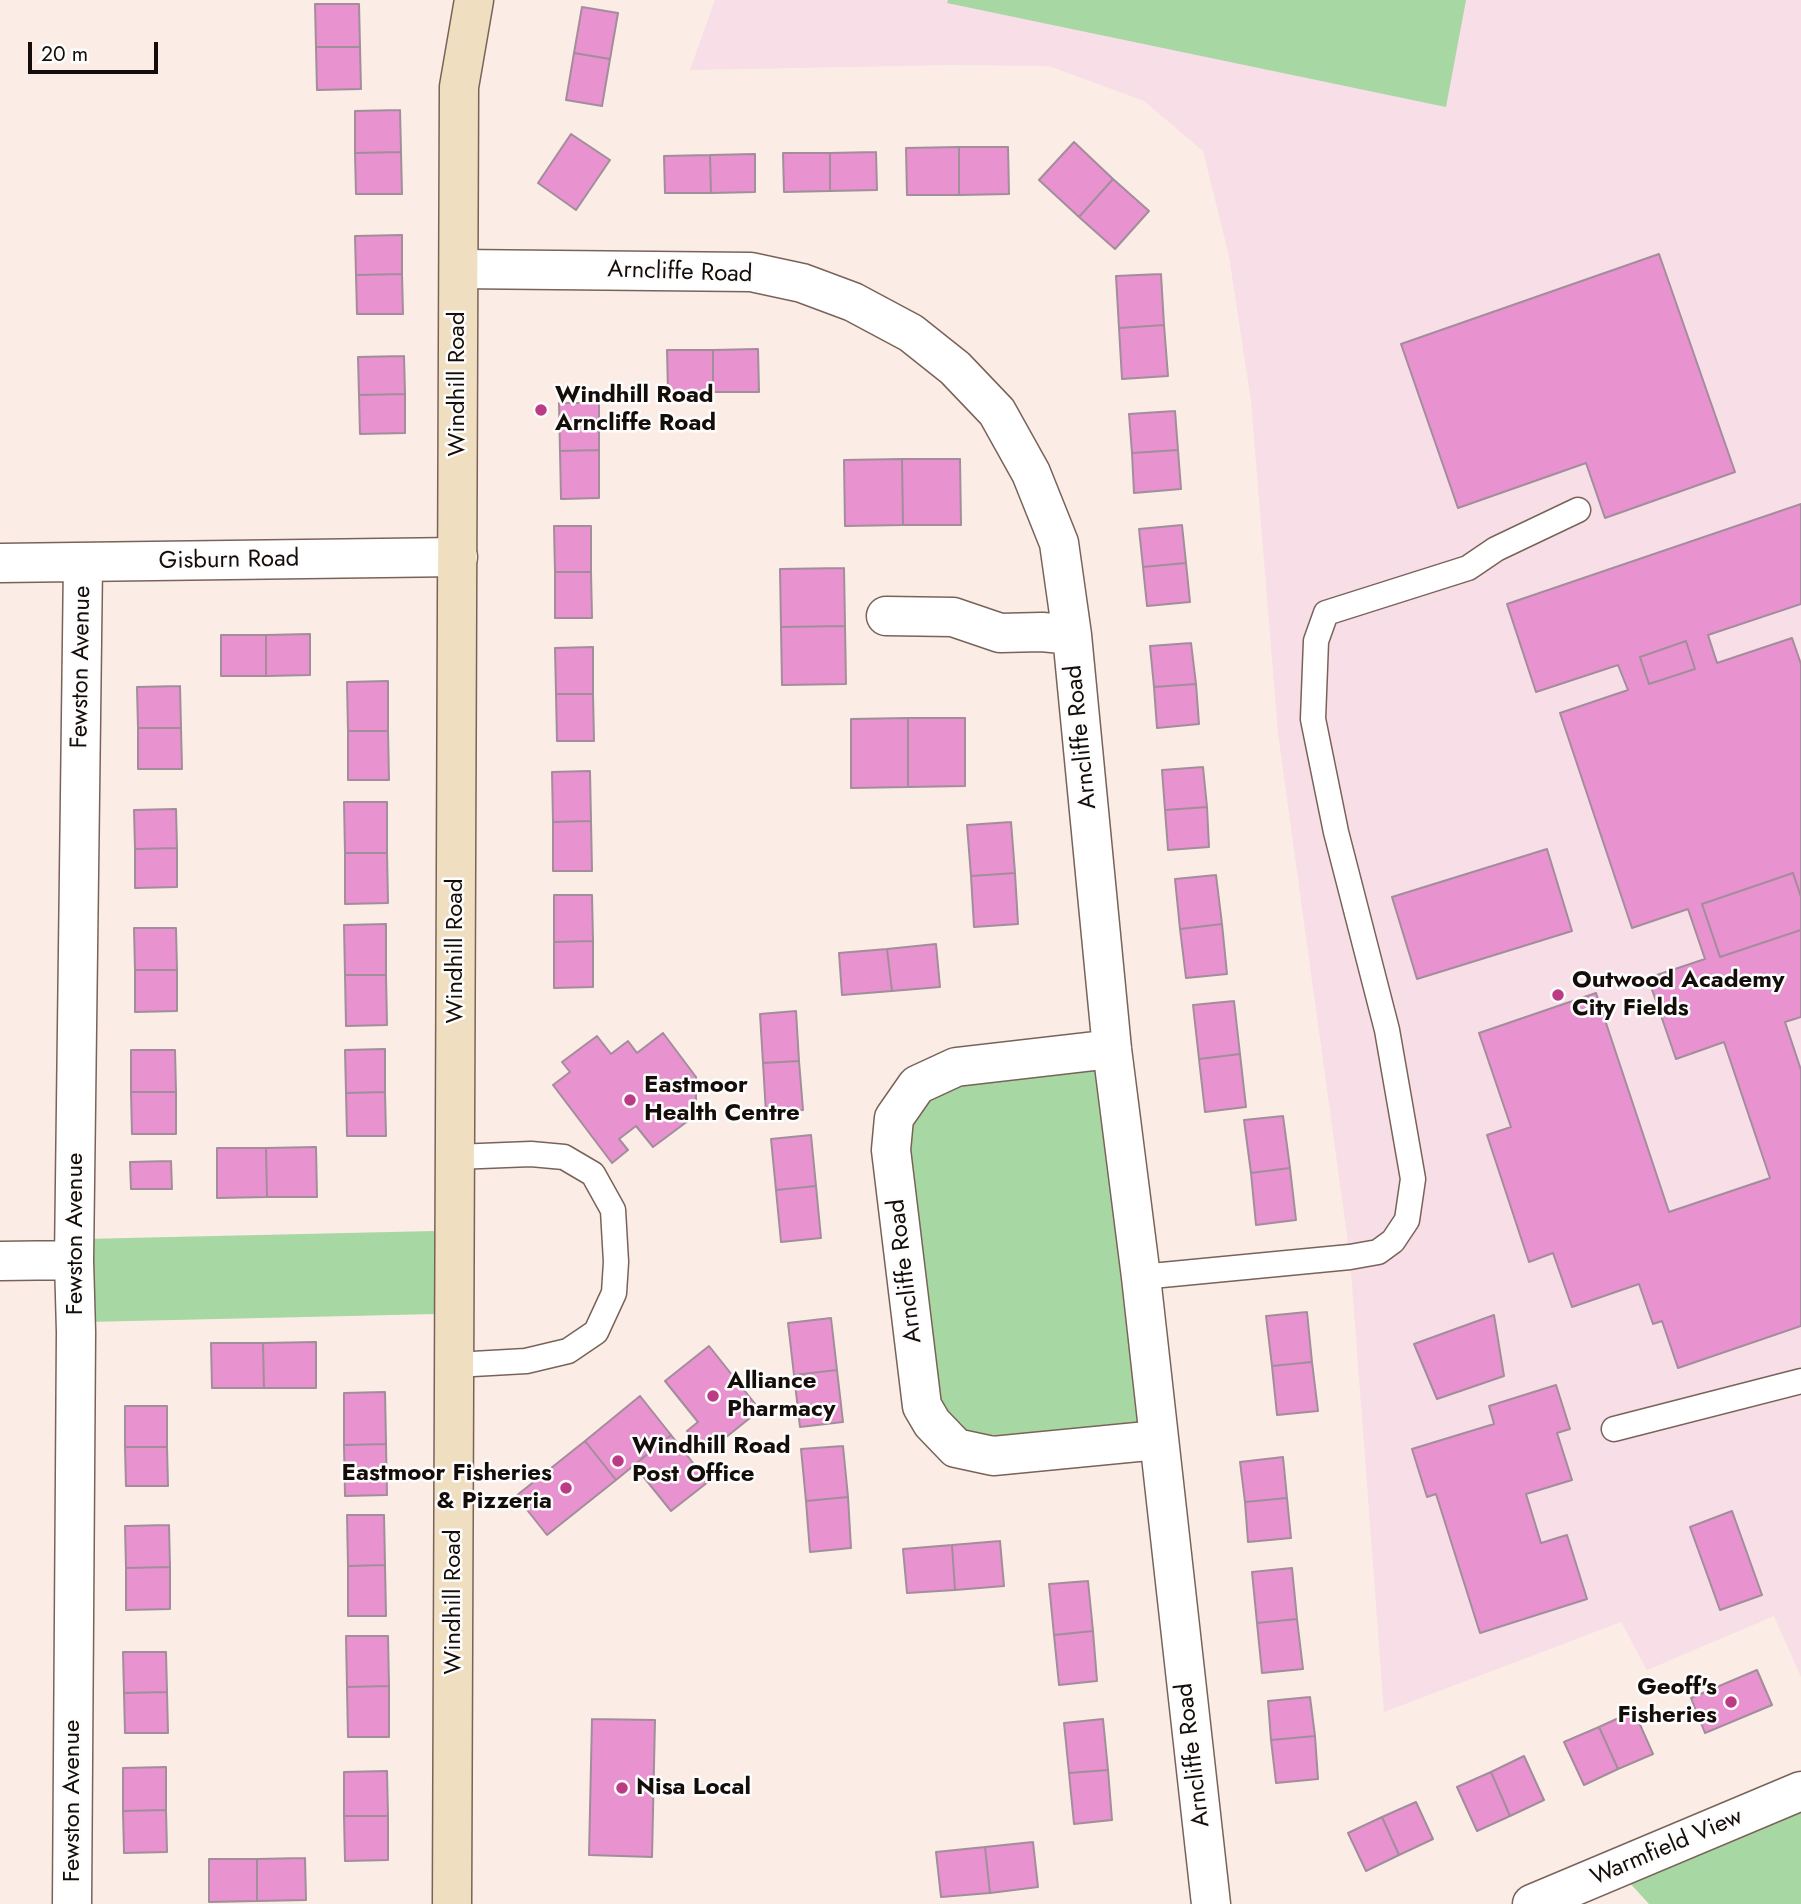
<!DOCTYPE html>
<style>
body{margin:0}
#map{position:relative;width:1801px;height:1904px;overflow:hidden;background:#fbece5;font-family:Jost,sans-serif}
canvas{display:block}
.scale{position:absolute;left:28px;top:42px;width:130px;height:32px;box-sizing:border-box;border:4px solid #150d09;border-top:0;padding-left:9px;font-size:21px;line-height:24px;white-space:nowrap;color:#150d09;-webkit-text-stroke:5px #fdfdfd;paint-order:stroke}
</style>
<div id="map">
<canvas width="1801" height="1904"></canvas>
<div class="scale">20 m</div>
</div>
<script>
const ctx = document.querySelector('canvas').getContext('2d');
ctx.lineJoin = 'round';
function fillPath(path, color) {
  ctx.fillStyle = color;
  ctx.fill(path, 'evenodd');
}
function toPath(rows) {
  const path = new Path2D();
  for (const r of rows) {
    path.moveTo(r[0], r[1]);
    for (let i = 2; i < r.length; i += 2) path.lineTo(r[i], r[i + 1]);
  }
  return path;
}
function stroke(path, color, width, dash) {
  ctx.strokeStyle = color;
  ctx.lineWidth = width;
  ctx.lineCap = dash ? 'butt' : 'round';
  ctx.setLineDash(dash || []);
  ctx.stroke(path);
}
function write(font, color, halo, rows, align = 'center') {
  ctx.font = font + ' Jost,sans-serif';
  ctx.lineWidth = 5;
  ctx.setLineDash([]);
  ctx.textBaseline = 'middle';
  ctx.strokeStyle = halo;
  ctx.fillStyle = color;
  for (const [text, x, y, turn = 0] of rows) {
    ctx.save();
    ctx.translate(x, y);
    ctx.rotate((+turn || 0) * Math.PI / 180);
    ctx.textAlign = isNaN(turn) ? turn : align;
    if (halo) ctx.strokeText(text, 0, 0);
    ctx.fillText(text, 0, 0);
    ctx.restore();
  }
}
const education = toPath([
 [715,0,1801,0,1801,1677,1774,1616,1647,1670,1621,1622,1384,1712,1350,1257,1278,733,1251,401,1229,256,1203,151,1144,101,1049,66,951,65,690,70]
]);
const green = toPath([
 [948,0,1466,0,1446,107,947,3],
 [1112,1049,1158,1440,993,1456,932,1423,891,1150,917,1085],
 [435,1231,437,1314,86,1322,84,1239],
 [1801,1791,1801,1904,1649,1904,1617,1869]
]);
const building = toPath([
 [315,4,359,4,360,47,316,47,315,4],
 [582,7,618,13,610,59,574,53,582,7],
 [316,47,360,47,361,89,317,90,316,47],
 [574,53,610,59,602,106,566,100,574,53],
 [400,110,401,152,355,153,355,111,400,110],
 [571,134,610,160,576,210,538,183,571,134],
 [1074,142,1113,179,1079,217,1039,180,1074,142],
 [959,147,1008,147,1009,194,959,195,959,147],
 [959,147,959,195,907,195,906,148,959,147],
 [401,152,402,194,356,194,355,153,401,152],
 [876,152,877,190,830,191,830,153,876,152],
 [783,153,830,153,830,191,784,192,783,153],
 [755,154,755,192,711,193,710,155,755,154],
 [710,155,711,193,665,193,664,156,710,155],
 [1113,179,1149,211,1115,249,1079,217,1113,179],
 [402,235,402,274,356,275,355,236,402,235],
 [1659,254,1735,472,1605,518,1586,463,1458,508,1401,344,1659,254],
 [402,274,403,314,357,314,356,275,402,274],
 [1161,274,1164,325,1119,328,1116,276,1161,274],
 [1164,325,1168,376,1122,379,1119,328,1164,325],
 [758,349,759,392,713,392,713,350,758,349],
 [667,350,713,350,713,392,668,393,667,350],
 [404,356,405,394,359,395,358,357,404,356],
 [405,394,405,433,360,434,359,395,405,394],
 [559,403,599,403,599,450,560,451,559,403],
 [1175,411,1178,450,1132,453,1129,414,1175,411],
 [599,450,599,498,561,499,560,451,599,450],
 [1178,450,1181,489,1134,493,1132,453,1178,450],
 [902,459,960,459,961,525,903,525,902,459],
 [902,459,903,525,845,526,844,460,902,459],
 [1801,504,1801,604,1708,635,1717,663,1792,638,1801,664,1801,897,1793,873,1702,904,1720,957,1801,930,1801,1017,1785,1022,1801,1070,1801,1326,1678,1368,1662,1321,1653,1324,1639,1284,1572,1307,1553,1253,1529,1262,1487,1135,1511,1127,1479,1033,1596,993,1669,1212,1770,1178,1724,1042,1676,1059,1648,978,1705,959,1688,909,1632,928,1560,713,1628,690,1618,665,1536,692,1507,604,1801,504],
 [1686,641,1695,669,1649,684,1640,657,1686,641],
 [1182,525,1186,563,1143,567,1139,529,1182,525],
 [554,526,591,526,591,572,555,572,554,526],
 [1186,563,1190,602,1147,606,1143,567,1186,563],
 [844,568,845,626,781,627,780,569,844,568],
 [555,572,591,572,592,618,555,618,555,572],
 [845,626,846,684,782,685,781,627,845,626],
 [310,634,310,675,266,676,266,635,310,634],
 [221,635,266,635,266,676,221,676,221,635],
 [1686,641,1695,669,1649,684,1640,657,1686,641],
 [1191,643,1196,684,1154,687,1150,646,1191,643],
 [593,647,593,694,556,694,555,648,593,647],
 [388,681,388,731,348,731,347,682,388,681],
 [1196,684,1199,724,1157,728,1154,687,1196,684],
 [180,686,181,728,138,728,137,687,180,686],
 [556,694,593,694,594,741,557,741,556,694],
 [908,718,908,787,851,788,851,719,908,718],
 [908,718,965,718,965,786,908,787,908,718],
 [138,728,181,728,182,769,138,769,138,728],
 [348,731,388,731,389,780,348,780,348,731],
 [1203,767,1207,807,1165,810,1162,770,1203,767],
 [590,771,591,821,553,822,552,772,590,771],
 [344,802,387,802,387,853,345,853,344,802],
 [1207,807,1209,847,1168,850,1165,810,1207,807],
 [176,809,177,848,135,849,134,810,176,809],
 [591,821,592,871,553,871,553,822,591,821],
 [1011,822,1015,873,971,876,967,825,1011,822],
 [177,848,177,887,135,888,135,849,177,848],
 [1547,849,1572,931,1417,979,1392,897,1547,849],
 [345,853,387,853,388,903,345,904,345,853],
 [1015,873,1018,924,974,927,971,876,1015,873],
 [1793,873,1801,897,1801,930,1720,957,1702,904,1793,873],
 [1216,875,1222,924,1180,929,1175,879,1216,875],
 [554,895,592,895,593,941,554,942,554,895],
 [386,924,386,975,345,975,344,925,386,924],
 [1222,924,1227,974,1186,978,1180,929,1222,924],
 [134,928,176,928,177,970,135,970,134,928],
 [593,941,593,987,554,988,554,942,593,941],
 [936,944,940,987,892,991,887,949,936,944],
 [887,949,892,991,842,995,839,953,887,949],
 [135,970,177,970,177,1011,135,1012,135,970],
 [345,975,386,975,387,1025,346,1026,345,975],
 [1234,1001,1240,1054,1199,1059,1193,1005,1234,1001],
 [796,1011,799,1061,763,1063,760,1014,796,1011],
 [663,1033,696,1077,696,1115,653,1147,636,1126,619,1139,628,1150,612,1163,553,1085,570,1072,562,1062,597,1036,611,1054,628,1041,637,1053,663,1033],
 [385,1049,385,1092,346,1093,345,1050,385,1049],
 [131,1050,175,1050,176,1092,131,1092,131,1050],
 [1240,1054,1246,1107,1205,1112,1199,1059,1240,1054],
 [799,1061,803,1110,766,1113,763,1063,799,1061],
 [131,1092,176,1092,176,1134,132,1134,131,1092],
 [385,1092,386,1136,347,1136,346,1093,385,1092],
 [1283,1116,1290,1168,1251,1173,1244,1120,1283,1116],
 [811,1135,816,1186,776,1190,771,1139,811,1135],
 [316,1147,317,1197,267,1197,266,1148,316,1147],
 [217,1148,266,1148,267,1197,217,1198,217,1148],
 [171,1161,172,1189,131,1189,130,1162,171,1161],
 [1290,1168,1296,1220,1256,1225,1251,1173,1290,1168],
 [816,1186,821,1238,781,1242,776,1190,816,1186],
 [1307,1312,1312,1362,1272,1366,1266,1316,1307,1312],
 [1494,1315,1504,1376,1437,1399,1414,1344,1494,1315],
 [831,1318,837,1370,794,1375,788,1323,831,1318],
 [316,1342,316,1388,264,1388,263,1343,316,1342],
 [211,1343,263,1343,264,1388,212,1388,211,1343],
 [709,1346,760,1410,705,1454,687,1431,698,1422,665,1381,709,1346],
 [1312,1362,1318,1411,1277,1415,1272,1366,1312,1362],
 [837,1370,843,1422,800,1427,794,1375,837,1370],
 [1556,1385,1570,1429,1557,1433,1572,1480,1526,1494,1541,1543,1567,1535,1587,1599,1480,1633,1436,1494,1427,1497,1412,1449,1494,1424,1489,1406,1556,1385],
 [385,1392,386,1444,344,1445,344,1393,385,1392],
 [640,1396,671,1435,616,1480,585,1441,640,1396],
 [125,1406,167,1406,167,1447,125,1447,125,1406],
 [671,1435,708,1482,671,1511,634,1465,671,1435],
 [585,1441,616,1480,547,1535,516,1496,585,1441],
 [386,1444,387,1495,345,1496,344,1445,386,1444],
 [843,1446,848,1497,806,1501,801,1449,843,1446],
 [125,1447,167,1447,168,1486,126,1486,125,1447],
 [1283,1457,1287,1498,1245,1502,1240,1462,1283,1457],
 [848,1497,851,1548,810,1552,806,1501,848,1497],
 [1287,1498,1291,1538,1248,1542,1245,1502,1287,1498],
 [1732,1511,1762,1595,1720,1610,1690,1527,1732,1511],
 [347,1515,384,1515,385,1565,348,1566,347,1515],
 [169,1525,170,1567,126,1568,125,1526,169,1525],
 [1000,1541,1004,1586,955,1590,952,1545,1000,1541],
 [952,1545,955,1590,907,1593,903,1549,952,1545],
 [385,1565,386,1616,348,1616,348,1566,385,1565],
 [170,1567,170,1609,126,1610,126,1568,170,1567],
 [1292,1568,1297,1619,1257,1623,1252,1572,1292,1568],
 [1088,1581,1093,1631,1054,1635,1049,1584,1088,1581],
 [1297,1619,1303,1669,1262,1673,1257,1623,1297,1619],
 [1093,1631,1097,1681,1059,1685,1054,1635,1093,1631],
 [346,1636,388,1636,389,1686,347,1687,346,1636],
 [123,1652,166,1652,167,1692,124,1693,123,1652],
 [1757,1670,1772,1705,1705,1733,1691,1698,1757,1670],
 [389,1686,389,1737,348,1737,347,1687,389,1686],
 [167,1692,168,1733,125,1733,124,1693,167,1692],
 [1310,1697,1315,1736,1271,1740,1268,1701,1310,1697],
 [1634,1711,1653,1754,1618,1769,1599,1727,1634,1711],
 [592,1719,655,1720,652,1857,589,1855,592,1719],
 [1103,1719,1108,1770,1069,1773,1064,1723,1103,1719],
 [1599,1727,1618,1769,1584,1785,1564,1742,1599,1727],
 [1315,1736,1318,1779,1276,1783,1271,1740,1315,1736],
 [1524,1756,1544,1800,1510,1816,1491,1772,1524,1756],
 [166,1767,166,1810,123,1811,123,1768,166,1767],
 [1108,1770,1112,1820,1074,1824,1069,1773,1108,1770],
 [387,1771,388,1816,344,1816,344,1772,387,1771],
 [1491,1772,1510,1816,1477,1831,1457,1787,1491,1772],
 [1416,1802,1433,1839,1399,1855,1382,1817,1416,1802],
 [166,1810,167,1852,124,1853,123,1811,166,1810],
 [344,1816,388,1816,388,1860,345,1861,344,1816],
 [1382,1817,1399,1855,1366,1871,1348,1833,1382,1817],
 [1033,1842,1038,1887,990,1893,985,1847,1033,1842],
 [985,1847,990,1893,941,1897,936,1852,985,1847],
 [305,1858,306,1900,257,1901,257,1859,305,1858],
 [209,1859,257,1859,257,1901,209,1902,209,1859]
]);
const lane = toPath([
 [1141,1277,1350,1257,1378,1252,1393,1241,1407,1220,1413,1179,1387,1030,1336,832,1313,719,1316,641,1326,613,1468,568,1496,549,1578,510],
 [455,1365,526,1361,568,1351,596,1332,614,1293,616,1262,613,1210,593,1174,564,1157,531,1154,455,1157],
 [1614,1429,1801,1381]
]);
const street = toPath([
 [459,269,751,272,802,283,853,302,911,333,955,368,997,412,1031,473,1059,543,1072,635,1112,1049,1141,1277,1211,1904],
 [0,563,458,557],
 [886,616,953,617,1000,633,1042,632,1072,635],
 [1112,1049,956,1067,917,1085,894,1118,891,1150,922,1406,932,1423,956,1448,993,1456,1158,1440],
 [0,1261,74,1260],
 [72,1904,76,1332,74,1260,83,563],
 [1532,1904,1801,1791]
]);
const secondary = toPath([
 [452,1904,459,87,474,0]
]);
const markers = [
 [541,410,7,"#bc3b85"],
 [1558,995,7,"#bc3b85"],
 [630,1100,7,"#bc3b85"],
 [713,1396,7,"#bc3b85"],
 [618,1461,7,"#bc3b85"],
 [566,1488,7,"#bc3b85"],
 [1731,1702,7,"#bc3b85"],
 [622,1788,7,"#bc3b85"]
];
const streetNames = [
 ["Arncliffe Road",680,273,2],
 ["Windhill Road",458,384,-90],
 ["Gisburn Road",229,561,-1],
 ["Fewston Avenue",82,667,-89],
 ["Arncliffe Road",1082,737,-96],
 ["Windhill Road",456,951,-90],
 ["Fewston Avenue",76,1234,-90],
 ["Arncliffe Road",906,1271,-97],
 ["Windhill Road",454,1602,-90],
 ["Arncliffe Road",1194,1755,-97],
 ["Fewston Avenue",73,1801,-90],
 ["Warmfield View",1667,1848,-23]
];
const poiNames = [
 ["Windhill Road",555,396],
 ["Arncliffe Road",555,424],
 ["Outwood Academy",1572,981],
 ["City Fields",1572,1009],
 ["Eastmoor",644,1086],
 ["Health Centre",644,1114],
 ["Alliance",727,1382],
 ["Pharmacy",727,1410],
 ["Windhill Road",632,1447],
 ["Post Office",632,1475],
 ["Eastmoor Fisheries",552,1474,"right"],
 ["& Pizzeria",552,1502,"right"],
 ["Geoff's",1717,1688,"right"],
 ["Fisheries",1717,1716,"right"],
 ["Nisa Local",636,1788]
];
fillPath(education, '#f7dee7');
fillPath(green, '#a7d7a3');
fillPath(building, '#e893d0');
stroke(building, '#a28d9b', 2);
stroke(lane, '#796359', 27);
stroke(street, '#796359', 41);
stroke(secondary, '#796359', 41);
stroke(lane, '#fff', 24);
stroke(street, '#fff', 38);
stroke(secondary, '#f0dec1', 38);
for (const [x, y, r, color] of markers) {
  const dot = new Path2D();
  dot.arc(x, y, r, 0, 2 * Math.PI);
  ctx.fillStyle = color;
  ctx.fill(dot);
  stroke(dot, '#fdfdfd', 2.5);
}
write('24px', '#150d09', '#fdfdfd', streetNames);
write('bold 24px', '#150d09', '#fdfdfd', poiNames, 'left');
</script>
